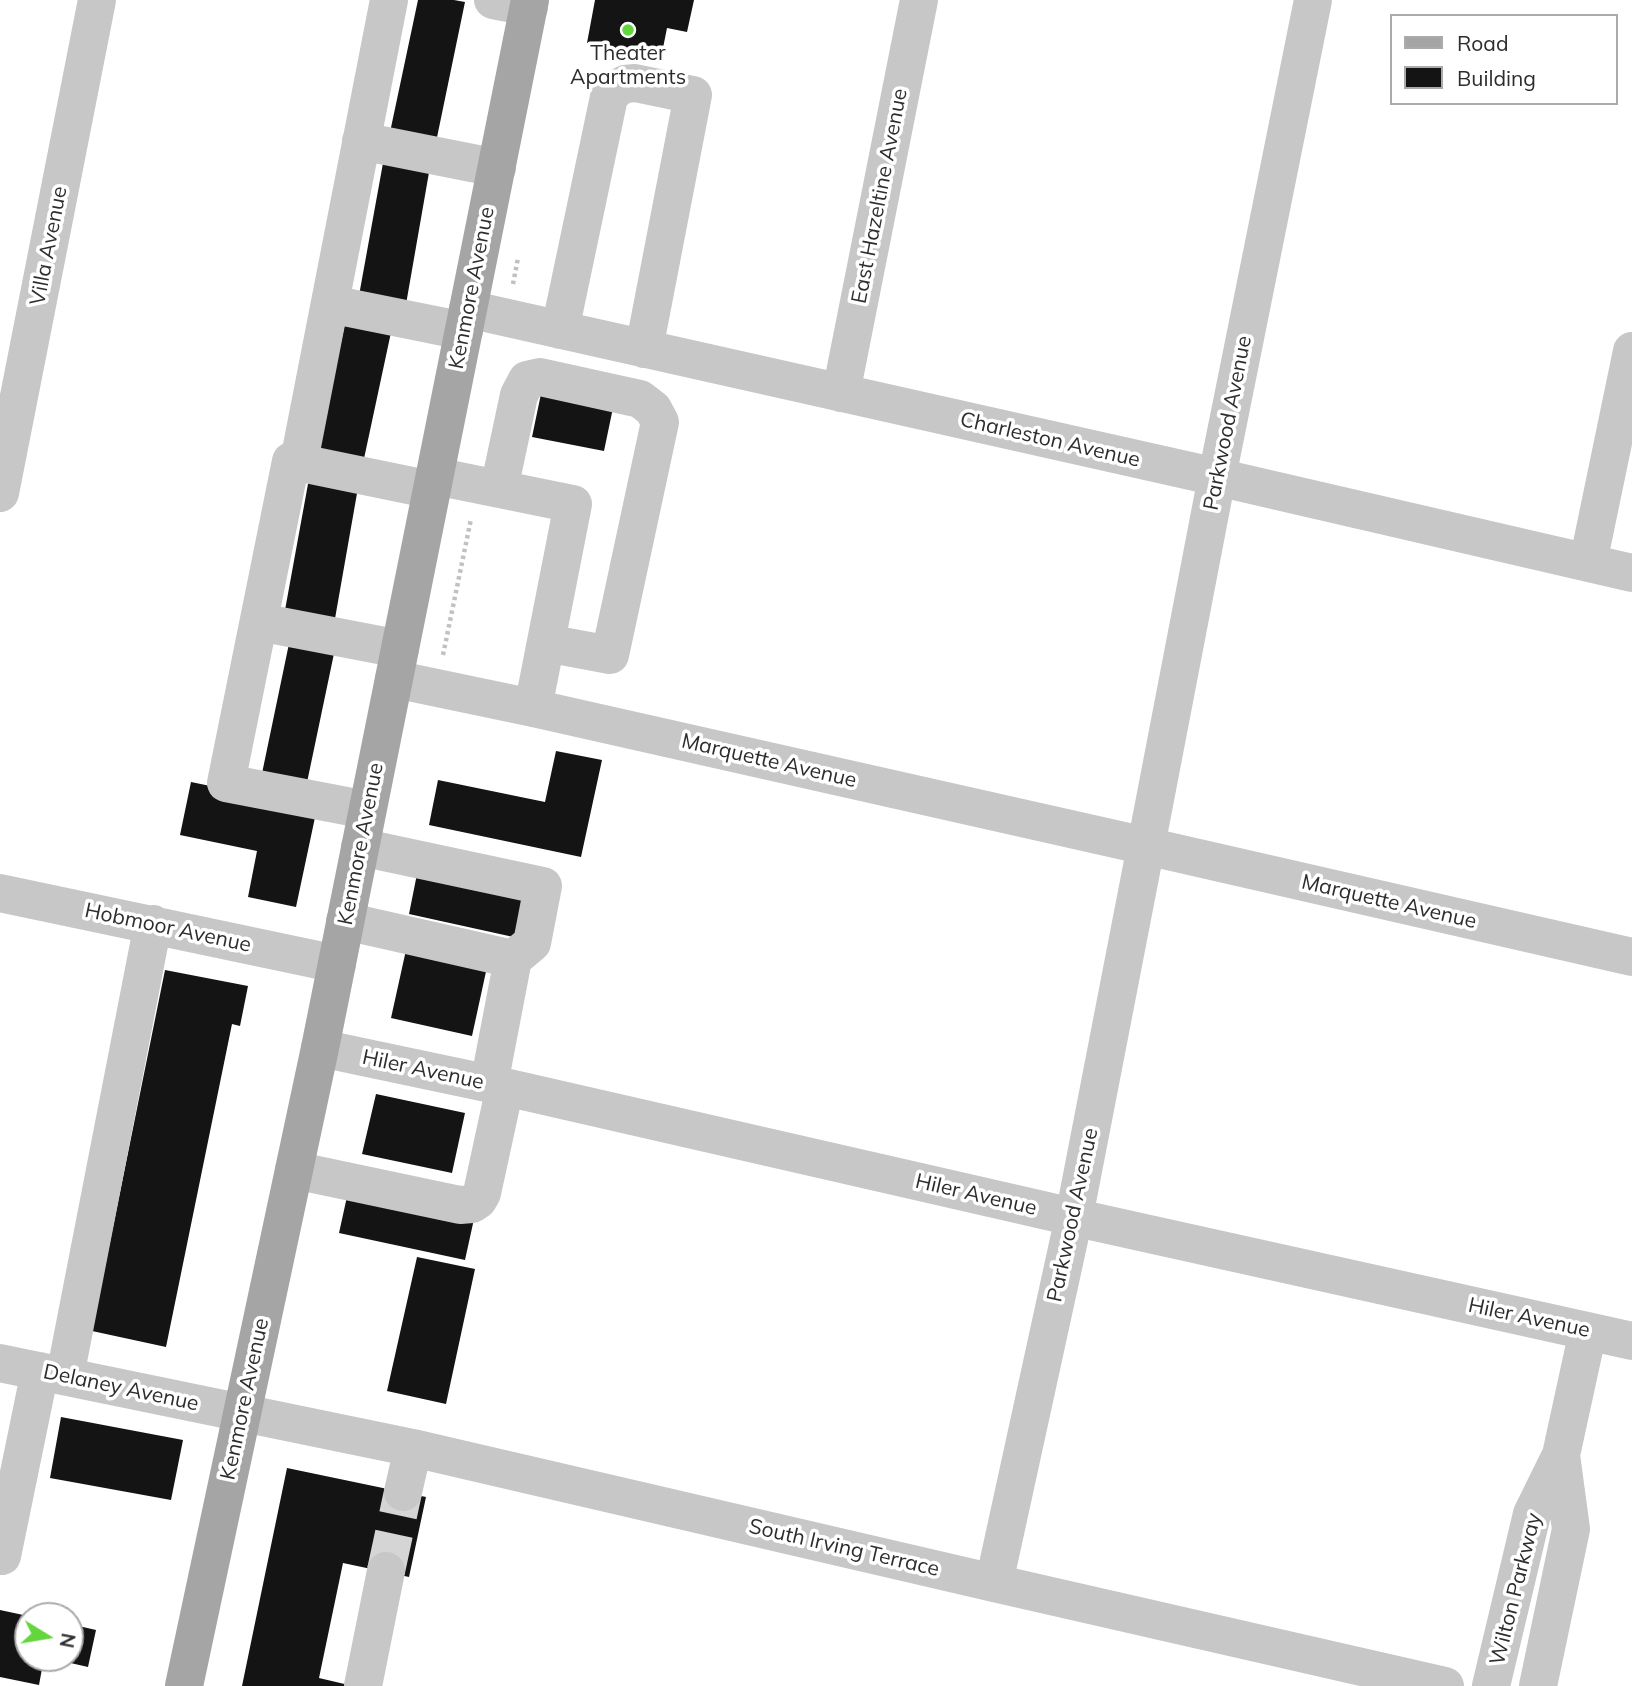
<!DOCTYPE html>
<style>
body{margin:0}
#map{position:relative;width:1632px;height:1686px;overflow:hidden;background:#fff;font-family:Mulish,sans-serif}
canvas{display:block}
.legend{position:absolute;left:1390px;top:14px;width:228px;height:91px;box-sizing:border-box;background:#fff;border:2px solid #ababab;margin:0;padding:9px 12px;list-style:none;font-size:21px;color:#2d2d2d}
.legend li{display:flex;align-items:center;gap:14px;height:35px}
.legend b{width:35px;border:2px solid #ababab}
.north{position:absolute;left:14px;top:1602px;width:70px;height:70px;box-sizing:border-box;background:#fff;border:2px solid #ababab;border-radius:50%;rotate:101deg;font-size:19px;font-weight:700;line-height:28px;text-align:center;color:#2d2d2d}
.north::after{content:'';display:block;margin:auto;width:24px;height:32px;background:#64d63d;clip-path:polygon(50% 0,100% 100%,50% 72%,0 100%)}
</style>
<div id="map">
<canvas width="1632" height="1686"></canvas>
<ul class="legend">
<li><b style="height:9px;background:#a5a5a5"></b>Road</li>
<li><b style="height:19px;background:#141414"></b>Building</li>
</ul>
<div class="north">N</div>
</div>
<script>
const ctx = document.querySelector('canvas').getContext('2d');
ctx.lineJoin = 'round';
function fillPath(path, color) {
  ctx.fillStyle = color;
  ctx.fill(path, 'evenodd');
}
function toPath(rows) {
  const path = new Path2D();
  for (const r of rows) {
    path.moveTo(r[0], r[1]);
    for (let i = 2; i < r.length; i += 2) path.lineTo(r[i], r[i + 1]);
  }
  return path;
}
function stroke(path, color, width, dash) {
  ctx.strokeStyle = color;
  ctx.lineWidth = width;
  ctx.lineCap = dash ? 'butt' : 'round';
  ctx.setLineDash(dash || []);
  ctx.stroke(path);
}
function write(font, color, halo, rows, align = 'center') {
  ctx.font = font + ' Mulish,sans-serif';
  ctx.lineWidth = 7;
  ctx.setLineDash([]);
  ctx.textBaseline = 'middle';
  ctx.strokeStyle = halo;
  ctx.fillStyle = color;
  for (const [text, x, y, turn = 0] of rows) {
    ctx.save();
    ctx.translate(x, y);
    ctx.rotate((+turn || 0) * Math.PI / 180);
    ctx.textAlign = isNaN(turn) ? turn : align;
    if (halo) ctx.strokeText(text, 0, 0);
    ctx.fillText(text, 0, 0);
    ctx.restore();
  }
}
const building = toPath([
 [418,0,454,0,465,2,435,147,389,137],
 [595,0,694,0,687,32,667,28,661,58,587,43],
 [385,152,431,161,405,310,358,301],
 [347,314,393,323,362,468,316,459],
 [542,389,614,403,604,451,532,437],
 [310,473,359,482,333,630,283,621],
 [291,634,336,644,305,792,260,783],
 [556,751,602,760,581,857,429,825,438,780,545,802],
 [191,782,317,808,296,907,248,897,257,851,180,835],
 [417,874,535,900,527,940,409,914],
 [406,950,487,967,472,1036,391,1018],
 [165,970,248,986,240,1026,232,1024,166,1347,92,1331],
 [376,1094,465,1113,452,1173,362,1154],
 [348,1192,474,1219,465,1260,339,1233],
 [417,1257,475,1269,446,1404,387,1391],
 [61,1417,183,1440,171,1500,50,1478],
 [287,1468,426,1497,409,1577,343,1563,319,1678,353,1686,242,1686],
 [0,1610,28,1616,28,1658,44,1658,39,1685,0,1677],
 [70,1624,96,1630,88,1667,53,1659,70,1658]
]);
const minorTunnel = toPath([
 [386,1571,403,1492]
]);
const path = toPath([
 [513,284,518,258],
 [443,655,471,519]
]);
const minor = toPath([
 [493,0,529,7],
 [1313,0,1217,477,1146,846,1632,957],
 [361,141,497,168],
 [330,304,464,331],
 [468,309,1217,477,1632,573],
 [560,330,609,97,616,89,625,84,635,83,693,95,644,349],
 [841,393,919,0],
 [302,446,389,0],
 [435,476,573,504,533,708],
 [499,489,519,395,527,380,540,377,640,399,653,409,660,422,610,655,546,643],
 [0,493,97,0],
 [1588,563,1632,351],
 [259,622,400,649],
 [394,679,533,708,1146,846,1074,1217,994,1583],
 [367,810,226,783,291,461,432,490],
 [0,893,337,964],
 [345,921,513,959,532,943,543,886,360,847],
 [320,1048,505,1087,1095,1222,1632,1341],
 [489,1084,513,959],
 [294,1170,460,1205,472,1204,478,1200,482,1193,505,1087],
 [0,1363,413,1448,994,1583,1445,1686],
 [65,1376,153,924],
 [403,1492,413,1448],
 [2,1556,40,1371],
 [363,1686,386,1571],
 [1491,1686,1532,1514,1561,1455,1588,1331],
 [1538,1686,1571,1529,1561,1455]
]);
const major = toPath([
 [184,1686,320,1048,530,0]
]);
const markers = [
 [628,30,7,"#64d63d"]
];
const poiNames = [
 ["Theater",628,54],
 ["Apartments",628,78]
];
const streetNames = [
 ["East Hazeltine Avenue",880,196,-79],
 ["Villa Avenue",49,246,-79],
 ["Kenmore Avenue",472,288,-79],
 ["Parkwood Avenue",1228,423,-79],
 ["Charleston Avenue",1050,440,13],
 ["Marquette Avenue",769,761,13],
 ["Kenmore Avenue",361,844,-79],
 ["Marquette Avenue",1389,902,13],
 ["Hobmoor Avenue",168,928,12],
 ["Hiler Avenue",423,1070,12],
 ["Hiler Avenue",976,1195,13],
 ["Parkwood Avenue",1073,1215,-78],
 ["Hiler Avenue",1529,1318,12],
 ["Delaney Avenue",121,1388,12],
 ["Kenmore Avenue",245,1399,-78],
 ["South Irving Terrace",844,1548,13],
 ["Wilton Parkway",1516,1589,-76]
];
fillPath(building, '#141414');
stroke(minorTunnel, '#d5d5d5', 38, [38, 19]);
stroke(path, '#c1c1c1', 4.5, [3.5, 3.5]);
stroke(minor, '#c7c7c7', 38);
stroke(major, '#a5a5a5', 38);
for (const [x, y, r, color] of markers) {
  const dot = new Path2D();
  dot.arc(x, y, r, 0, 2 * Math.PI);
  ctx.fillStyle = color;
  ctx.fill(dot);
  stroke(dot, '#fff', 2.5);
}
write('21px', '#2d2d2d', '#fff', poiNames);
write('21px', '#2d2d2d', '#fff', streetNames);
</script>
